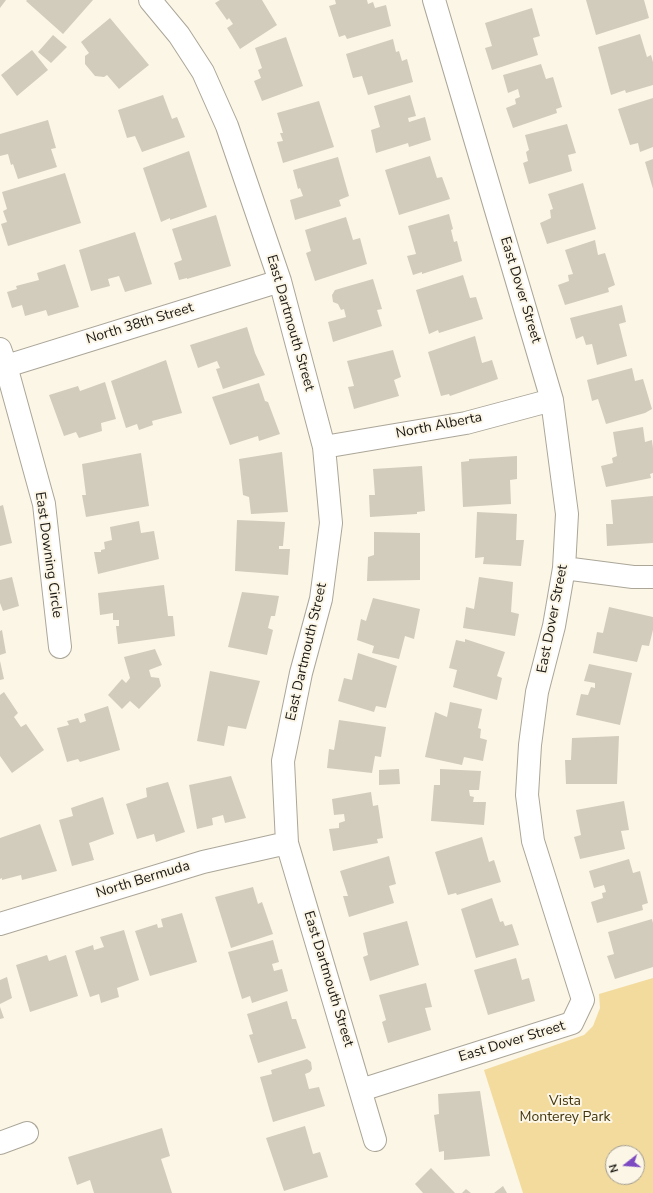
<!DOCTYPE html>
<style>
body{margin:0}
#map{position:relative;width:653px;height:1193px;overflow:hidden;background:#fcf6e7;font-family:"Nunito Sans",sans-serif}
canvas{display:block}
.north{position:absolute;left:605px;top:1145px;width:40px;height:40px;box-sizing:border-box;background:#fcf6e7;border:1px solid #a29d92;border-radius:50%;rotate:253deg;font-size:11px;font-weight:700;line-height:16px;text-align:center;color:#1a1813}
.north::after{content:'';display:block;margin:auto;width:14px;height:18px;background:#7d4ac2;clip-path:polygon(50% 0,100% 100%,50% 72%,0 100%)}
</style>
<div id="map">
<canvas width="653" height="1193"></canvas>
<div class="north">N</div>
</div>
<script>
const ctx = document.querySelector('canvas').getContext('2d');
ctx.lineJoin = 'round';
function fillPath(path, color) {
  ctx.fillStyle = color;
  ctx.fill(path, 'evenodd');
}
function toPath(rows) {
  const path = new Path2D();
  for (const r of rows) {
    path.moveTo(r[0], r[1]);
    for (let i = 2; i < r.length; i += 2) path.lineTo(r[i], r[i + 1]);
  }
  return path;
}
function stroke(path, color, width, dash) {
  ctx.strokeStyle = color;
  ctx.lineWidth = width;
  ctx.lineCap = dash ? 'butt' : 'round';
  ctx.setLineDash(dash || []);
  ctx.stroke(path);
}
function write(font, color, halo, rows, align = 'center') {
  ctx.font = font + ' "Nunito Sans",sans-serif';
  ctx.lineWidth = 4;
  ctx.setLineDash([]);
  ctx.textBaseline = 'middle';
  ctx.strokeStyle = halo;
  ctx.fillStyle = color;
  for (const [text, x, y, turn = 0] of rows) {
    ctx.save();
    ctx.translate(x, y);
    ctx.rotate((+turn || 0) * Math.PI / 180);
    ctx.textAlign = isNaN(turn) ? turn : align;
    if (halo) ctx.strokeText(text, 0, 0);
    ctx.fillText(text, 0, 0);
    ctx.restore();
  }
}
const green = toPath([
 [653,978,653,1193,523,1193,484,1070,584,1035,593,1026,600,1008,599,994],
 [613,1153,637,1153,637,1177,613,1177]
]);
const building = toPath([
 [0,0,6,0,0,8],
 [27,0,93,0,63,34,26,1],
 [220,0,262,0,277,25,240,49,227,28,233,24,229,18,227,20,215,3],
 [335,0,367,0,368,4,373,2,375,8,386,5,391,26,347,39,345,35,339,37,329,6,336,4],
 [586,0,644,0,649,18,596,35],
 [532,8,540,36,533,38,538,55,492,70,485,48,492,46,485,23],
 [110,18,149,65,119,89,107,75,104,77,95,76,85,64,85,56,89,53,81,42],
 [640,34,647,57,651,55,653,62,653,85,626,93,625,90,611,95,598,47],
 [53,35,67,47,51,63,38,52],
 [286,37,303,86,262,101,254,81,261,78,258,70,262,68,255,48],
 [393,39,396,52,399,51,402,61,407,59,413,82,368,95,362,76,353,78,346,54],
 [32,50,48,70,17,96,1,75],
 [541,64,546,79,553,77,562,107,556,109,557,113,513,128,506,108,516,104,515,99,520,97,518,89,508,93,503,75],
 [163,95,172,119,177,117,185,137,142,152,135,136,127,138,118,110],
 [410,95,416,116,408,118,409,122,425,117,431,140,409,147,408,143,376,153,371,130,380,127,374,106],
 [653,98,653,147,640,152,638,143,630,145,618,109],
 [319,101,334,147,283,163,277,142,283,141,280,133,283,133,277,113],
 [48,120,56,148,51,149,57,167,18,179,13,164,11,165,8,154,0,156,0,134],
 [567,124,576,153,568,155,572,171,529,184,523,163,528,161,526,152,529,150,525,135],
 [189,151,207,207,170,220,170,218,161,222,143,168],
 [430,156,437,178,442,177,450,199,399,215,385,170],
 [338,157,349,196,339,200,341,206,295,220,290,200,303,196,300,188,298,189,293,170],
 [653,159,653,189,645,162],
 [65,173,81,223,8,246,1,224,7,222,3,211,7,209,2,192],
 [583,183,596,229,547,244,540,223,551,218,550,210,553,209,548,194],
 [449,214,453,229,451,230,454,242,457,241,462,261,422,274,422,272,413,275,407,256,416,254,408,226],
 [216,215,231,266,187,279,187,278,179,280,174,263,182,260,172,229],
 [346,217,353,240,360,238,367,264,315,281,306,253,311,251,305,230],
 [135,232,152,284,125,292,119,276,108,279,110,286,91,291,79,250],
 [595,240,598,255,605,253,615,285,608,288,609,292,565,305,558,285,569,281,568,275,573,274,565,250],
 [65,264,79,307,48,316,46,310,25,316,22,305,12,308,7,292,17,289,16,286,39,280,37,273],
 [463,275,470,298,476,297,483,319,439,333,438,330,429,334,416,290],
 [373,279,382,309,377,310,382,326,333,342,328,322,346,317,344,309,341,310,338,304,333,302,332,295,335,290],
 [622,305,626,322,619,324,627,356,597,365,592,344,586,345,583,336,576,339,570,318],
 [247,327,255,353,265,375,223,389,216,369,220,368,217,361,198,368,190,345],
 [475,336,482,363,492,360,498,379,450,396,449,394,441,396,428,352],
 [393,350,401,377,394,380,399,396,354,409,348,387,354,386,347,361],
 [166,360,182,413,152,421,153,425,139,430,137,424,126,428,111,381],
 [632,368,635,381,643,379,652,409,645,413,606,424,598,399,592,401,587,380],
 [105,382,116,419,101,423,102,431,79,438,76,432,64,436,49,395,78,386,80,391],
 [259,383,265,401,268,402,280,434,259,441,258,436,230,445,212,397],
 [643,427,645,442,652,440,653,448,653,473,650,474,651,478,606,487,601,466,613,463,612,458,617,456,613,432],
 [282,452,288,512,251,514,249,497,243,495,239,459],
 [141,453,149,506,86,517,82,495,86,495,82,464],
 [517,456,517,479,510,480,511,504,463,507,461,462,469,461,469,459],
 [422,466,425,511,417,512,417,514,370,517,369,495,375,495,373,469],
 [653,496,653,543,607,546,606,524,613,524,611,500],
 [3,505,12,543,0,546,0,506],
 [477,512,517,514,516,540,524,540,521,566,483,564,484,557,475,558],
 [237,520,285,522,283,546,279,546,279,549,290,549,288,575,235,571],
 [139,521,141,533,154,531,159,559,98,574,94,552,101,552,101,550,105,549,104,542,112,540,110,527],
 [374,532,420,533,420,580,367,581,368,557,374,555],
 [12,577,19,606,3,611,0,603,0,580],
 [479,577,513,582,511,612,519,614,515,636,463,628,466,607,474,609],
 [164,585,168,616,173,616,175,636,118,644,116,626,119,626,119,620,113,620,113,613,100,615,98,593],
 [242,592,279,596,275,616,271,616,268,628,273,630,267,655,228,647],
 [373,598,420,609,414,639,405,636,399,659,372,653,374,646,357,640,361,619,366,621],
 [609,607,653,617,653,630,649,646,642,645,637,662,593,653,597,632,603,633],
 [2,630,6,653,0,655,0,631],
 [465,639,505,652,497,676,502,678,497,700,453,687,457,670,449,668,456,640,465,642],
 [155,649,162,665,149,670,151,677,159,678,161,686,139,709,130,701,122,709,108,695,122,679,126,683,130,678,124,657],
 [358,653,397,666,386,708,376,706,374,712,338,701,344,678,352,680],
 [0,661,4,679,0,680],
 [589,664,632,673,620,725,576,715,581,694,588,695,591,687,595,688,595,683,584,681],
 [210,671,260,681,246,729,228,726,224,746,197,741],
 [4,692,18,713,14,717,21,727,26,724,44,750,12,773,0,756,0,695],
 [450,702,482,709,478,728,481,729,480,738,487,740,483,761,464,757,462,765,425,757,435,712,447,717],
 [108,706,120,750,80,762,78,759,67,762,57,728,69,725,67,721,78,718,80,723,86,721,84,714],
 [339,720,386,727,381,757,375,756,372,773,327,768,329,749,334,750],
 [619,736,617,784,566,784,565,760,571,760,572,738],
 [399,769,400,784,379,785,379,770],
 [440,769,481,771,479,790,469,790,470,796,474,797,473,802,486,802,484,825,431,821,434,785,440,785],
 [231,776,246,818,225,823,223,815,212,818,213,825,197,829,189,785],
 [168,782,185,832,156,842,154,834,137,839,126,804,147,797,146,788],
 [371,792,373,806,378,805,383,838,377,839,378,843,333,851,329,829,339,828,339,823,345,821,344,814,334,815,332,799],
 [103,797,114,834,89,843,94,860,72,866,59,820,73,816,71,808],
 [624,801,629,830,621,831,625,849,580,859,574,837,581,835,576,810],
 [40,824,57,871,22,880,21,875,2,880,2,878,0,879,0,838],
 [482,837,489,862,494,860,501,882,457,895,456,893,448,895,435,852],
 [389,856,396,884,389,886,394,903,349,917,343,896,348,896,340,871],
 [629,859,633,873,640,871,648,903,642,905,643,910,597,923,591,902,603,898,602,893,606,892,604,885,594,888,589,871],
 [253,887,258,904,262,902,273,934,231,948,215,897],
 [492,898,500,922,503,921,505,926,512,924,519,945,476,958,461,909],
 [182,913,197,962,150,976,135,931,157,924,158,928,163,927,161,919],
 [652,919,653,923,653,967,615,979,607,956,614,954,608,932],
 [407,921,419,965,370,981,363,957,368,955,363,933],
 [124,930,139,980,117,988,119,997,101,1003,99,994,90,997,75,951,93,945,94,950,104,947,100,937],
 [273,940,279,962,272,964,274,971,282,969,288,991,252,1003,250,996,242,999,228,952],
 [47,955,49,961,66,955,78,996,30,1012,16,965],
 [516,958,522,980,529,978,535,1001,488,1015,474,970],
 [7,977,12,998,0,1004,0,980],
 [426,983,432,1007,425,1008,431,1030,388,1043,382,1022,386,1020,379,995],
 [287,1001,292,1019,296,1019,306,1048,258,1063,249,1035,253,1034,247,1014],
 [0,1007,4,1018,0,1019],
 [307,1059,311,1062,312,1069,310,1072,305,1074,309,1089,319,1087,325,1106,273,1122,260,1077,272,1074,271,1070],
 [480,1091,490,1156,444,1160,444,1151,439,1152,434,1115,439,1114,438,1094],
 [305,1126,313,1154,320,1152,328,1177,284,1191,266,1138],
 [162,1128,170,1156,161,1159,172,1193,94,1193,90,1180,77,1185,68,1157],
 [431,1168,455,1193,423,1193,415,1184],
 [503,1186,507,1193,494,1193],
 [466,1189,471,1193,462,1193]
]);
const minor = toPath([
 [150,0,179,35,203,72,227,126,280,281,324,447,331,523,321,599,301,673,283,761,287,843,375,1140],
 [0,349,6,366,44,504,60,647],
 [0,368,280,281],
 [324,447,466,423,552,400],
 [564,568,633,577,653,577],
 [0,924,203,862,287,843],
 [361,1090,572,1023,583,1000,533,841,527,795,530,745,537,692,554,626,564,568,567,514,552,400,434,0],
 [0,1143,27,1133]
]);
const streetNames = [
 ["East Dover Street",520,290,73],
 ["East Dartmouth Street",290,323,74],
 ["North 38th Street",140,324,-17],
 ["North Alberta",439,426,-11],
 ["East Downing Circle",48,555,82],
 ["East Dover Street",553,619,-79],
 ["East Dartmouth Street",307,652,-77],
 ["North Bermuda",143,880,-17],
 ["East Dartmouth Street",328,979,73],
 ["East Dover Street",512,1042,-17]
];
const parkNames = [
 ["Vista",565,1102],
 ["Monterey Park",565,1118]
];
fillPath(green, '#f2db9d');
fillPath(building, '#d2ccbd');
stroke(minor, '#aba698', 24);
stroke(minor, '#fff', 22);
write('14px', '#1a1813', '#fcf6e7', streetNames);
write('14px', '#41340c', '#fcf6e7', parkNames);
</script>
